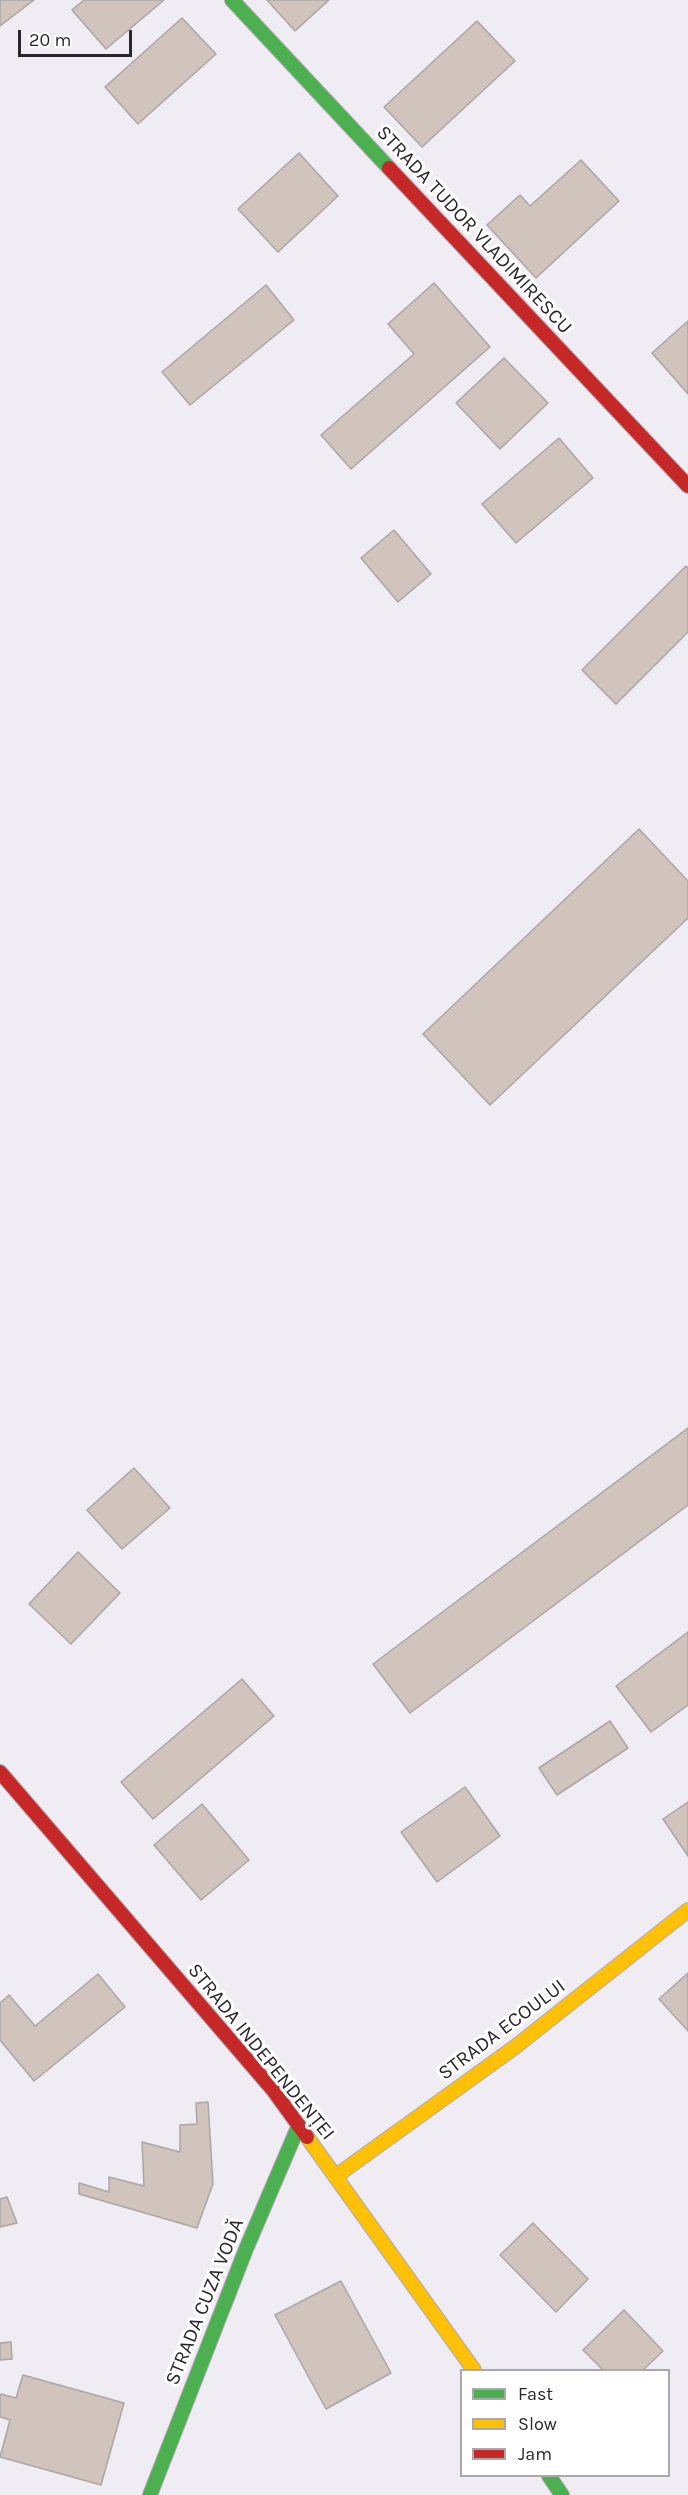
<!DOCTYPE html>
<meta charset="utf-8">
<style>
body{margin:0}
#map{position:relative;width:688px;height:2495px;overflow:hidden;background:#f0ecf4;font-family:Karla,sans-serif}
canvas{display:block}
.legend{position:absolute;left:460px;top:2369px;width:210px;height:108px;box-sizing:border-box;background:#fff;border:2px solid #a9a8ab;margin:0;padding:8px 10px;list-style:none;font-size:18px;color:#29262c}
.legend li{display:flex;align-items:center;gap:12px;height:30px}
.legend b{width:30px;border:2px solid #a9a8ab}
.scale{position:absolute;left:18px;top:30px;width:114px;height:27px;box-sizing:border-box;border:3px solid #29262c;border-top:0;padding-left:8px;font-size:18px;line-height:21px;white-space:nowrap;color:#29262c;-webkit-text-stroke:4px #fff;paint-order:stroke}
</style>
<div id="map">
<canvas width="688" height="2495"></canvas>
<ul class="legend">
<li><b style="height:8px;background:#4caf50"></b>Fast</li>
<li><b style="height:8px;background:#ffc107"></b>Slow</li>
<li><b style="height:8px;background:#c62828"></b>Jam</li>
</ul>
<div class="scale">20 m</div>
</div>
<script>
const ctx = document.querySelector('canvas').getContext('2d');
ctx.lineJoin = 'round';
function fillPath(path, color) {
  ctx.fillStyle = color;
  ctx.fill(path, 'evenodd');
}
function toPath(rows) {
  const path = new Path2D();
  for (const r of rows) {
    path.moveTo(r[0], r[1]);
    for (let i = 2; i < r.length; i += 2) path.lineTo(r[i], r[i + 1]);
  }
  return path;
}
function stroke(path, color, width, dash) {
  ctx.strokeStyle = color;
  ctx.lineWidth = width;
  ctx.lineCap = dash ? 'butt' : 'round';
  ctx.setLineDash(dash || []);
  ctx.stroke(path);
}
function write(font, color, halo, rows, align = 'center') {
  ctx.font = font + ' Karla,sans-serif';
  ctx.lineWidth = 6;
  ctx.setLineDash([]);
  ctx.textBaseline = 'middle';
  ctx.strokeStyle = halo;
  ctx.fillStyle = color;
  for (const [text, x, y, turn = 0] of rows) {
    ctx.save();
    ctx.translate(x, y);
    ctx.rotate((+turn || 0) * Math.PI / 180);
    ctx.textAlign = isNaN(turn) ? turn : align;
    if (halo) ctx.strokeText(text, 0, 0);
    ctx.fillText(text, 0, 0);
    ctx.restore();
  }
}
const building = toPath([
 [0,0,34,0,0,26,0,0],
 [84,0,164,0,106,49,72,10,84,0],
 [267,0,329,0,295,31,267,0],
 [182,18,216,54,138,124,105,87,182,18],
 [477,21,515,61,422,147,384,107,477,21],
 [299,153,338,196,278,252,238,209,299,153],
 [581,160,619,201,536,278,487,225,520,195,530,206,581,160],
 [434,283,490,347,351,469,321,435,414,354,388,324,434,283],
 [266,285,294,320,190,405,162,372,266,285],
 [688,321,688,394,652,353,688,321],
 [504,358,548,403,500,449,456,403,504,358],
 [559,438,593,478,516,543,482,504,559,438],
 [394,530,431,574,398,602,361,558,394,530],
 [686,566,688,568,688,632,616,704,582,670,686,566],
 [639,829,688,881,688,918,490,1105,423,1034,639,829],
 [688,1428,688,1505,410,1713,373,1664,688,1428],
 [134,1468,170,1508,122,1549,87,1510,134,1468],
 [78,1552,120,1593,71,1644,29,1604,78,1552],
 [688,1632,688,1705,651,1732,616,1686,688,1632],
 [242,1679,274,1716,153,1819,121,1782,242,1679],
 [610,1721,628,1748,557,1795,539,1768,610,1721],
 [465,1787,500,1836,437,1882,401,1832,465,1787],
 [688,1802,688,1856,663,1819,688,1802],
 [202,1804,249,1860,201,1900,154,1845,202,1804],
 [688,1973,688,2031,659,1999,688,1973],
 [98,1974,125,2007,34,2081,0,2040,0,2003,9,1995,35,2026,98,1974],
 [208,2102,213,2184,197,2228,79,2194,79,2183,109,2192,109,2177,144,2186,142,2142,180,2152,180,2125,197,2124,196,2103,208,2102],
 [7,2197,17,2223,0,2227,0,2199,7,2197],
 [533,2223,588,2279,556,2312,500,2255,533,2223],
 [341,2281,391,2373,326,2409,275,2315,341,2281],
 [624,2310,663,2351,643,2370,603,2370,583,2350,624,2310],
 [11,2342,12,2359,0,2360,0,2343,11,2342],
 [23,2375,124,2403,101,2485,0,2457,10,2420,0,2417,0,2397,1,2394,16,2398,23,2375]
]);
const fast = toPath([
 [232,0,389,168],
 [549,2476,562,2495],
 [150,2495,246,2249,299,2125]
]);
const slow = toPath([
 [307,2137,474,2370],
 [336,2176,515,2047,688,1910]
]);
const jam = toPath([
 [389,168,688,486],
 [0,1772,273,2090,307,2137]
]);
const streetNames = [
 ["STRADA TUDOR VLADIMIRESCU",474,230,47],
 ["STRADA ECOULUI",502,2030,-37],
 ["STRADA INDEPENDENȚEI",261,2052,51],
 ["STRADA CUZA VODĂ",205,2302,-68]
];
fillPath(building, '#d0c4bc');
stroke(building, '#aaa6a6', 1.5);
stroke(fast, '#aeabb1', 16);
stroke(slow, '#aeabb1', 16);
stroke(jam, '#aeabb1', 16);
stroke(fast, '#4caf50', 14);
stroke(slow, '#ffc107', 14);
stroke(jam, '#c62828', 14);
write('20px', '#29262c', '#fff', streetNames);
</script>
